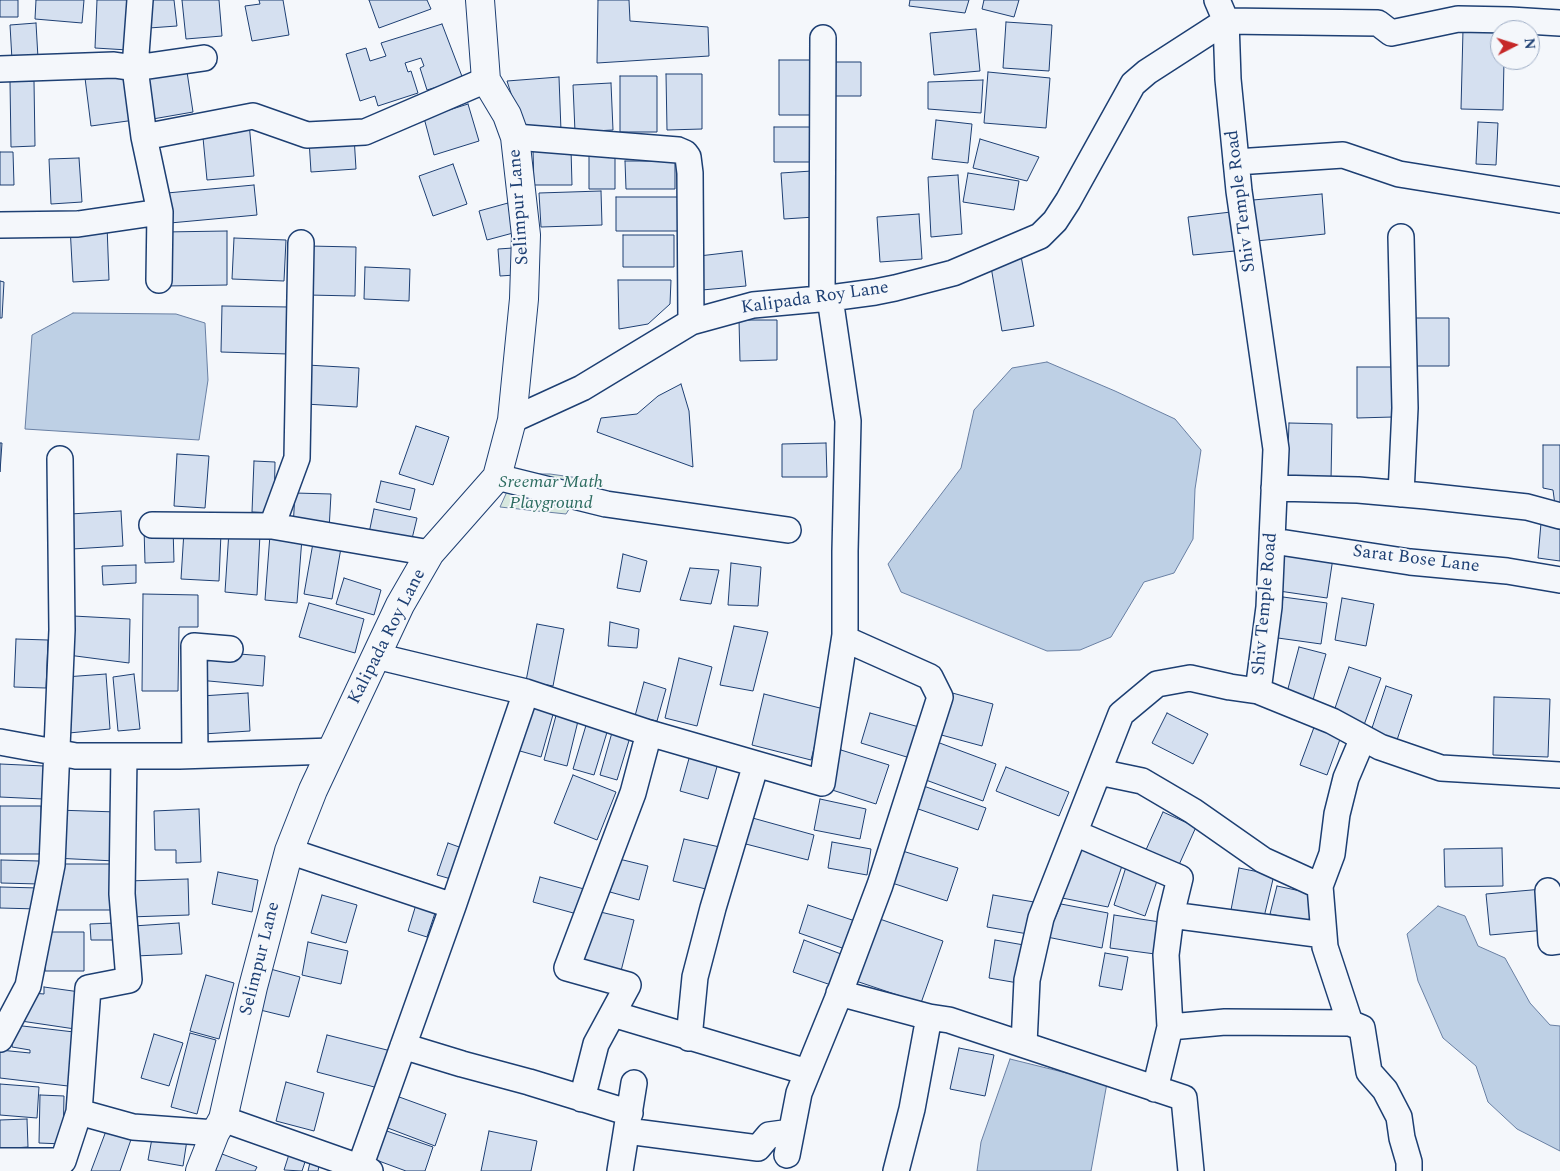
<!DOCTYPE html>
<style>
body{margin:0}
#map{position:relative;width:1560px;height:1171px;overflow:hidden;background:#f4f7fb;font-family:Spectral,serif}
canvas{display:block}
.north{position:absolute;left:1490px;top:20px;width:50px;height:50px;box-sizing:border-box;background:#f4f7fb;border:1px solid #9eadc5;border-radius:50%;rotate:85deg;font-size:14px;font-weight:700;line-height:20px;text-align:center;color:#1d3f73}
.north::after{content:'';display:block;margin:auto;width:18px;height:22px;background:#c62828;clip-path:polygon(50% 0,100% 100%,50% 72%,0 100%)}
</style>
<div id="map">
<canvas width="1560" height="1171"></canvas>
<div class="north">N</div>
</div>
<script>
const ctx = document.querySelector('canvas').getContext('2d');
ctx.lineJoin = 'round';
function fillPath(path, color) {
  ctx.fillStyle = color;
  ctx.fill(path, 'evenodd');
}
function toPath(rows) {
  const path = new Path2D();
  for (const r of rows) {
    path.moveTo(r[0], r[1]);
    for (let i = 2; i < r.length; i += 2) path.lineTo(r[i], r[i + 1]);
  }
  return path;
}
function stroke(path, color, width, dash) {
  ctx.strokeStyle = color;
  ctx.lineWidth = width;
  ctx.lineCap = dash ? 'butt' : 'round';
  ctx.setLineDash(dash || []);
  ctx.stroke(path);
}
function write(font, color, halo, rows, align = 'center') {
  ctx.font = font + ' Spectral,serif';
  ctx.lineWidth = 4;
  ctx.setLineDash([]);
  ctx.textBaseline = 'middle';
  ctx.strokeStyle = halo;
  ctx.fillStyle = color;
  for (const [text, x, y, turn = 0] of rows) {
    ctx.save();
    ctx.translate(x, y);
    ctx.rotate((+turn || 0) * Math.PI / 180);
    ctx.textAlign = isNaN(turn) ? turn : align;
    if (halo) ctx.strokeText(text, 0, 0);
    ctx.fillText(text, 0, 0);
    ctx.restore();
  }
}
const green = toPath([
 [515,474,550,474,579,478,576,498,566,514,500,507,515,474]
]);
const water = toPath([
 [73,313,176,314,205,323,208,380,199,440,25,429,32,335,73,313],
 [1047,362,1115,391,1175,419,1201,450,1195,489,1193,539,1174,573,1144,582,1111,637,1080,650,1047,651,901,592,888,564,961,468,974,410,1012,368,1047,362],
 [1438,906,1465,916,1478,946,1505,958,1530,1003,1550,1025,1560,1026,1560,1151,1517,1129,1488,1102,1476,1066,1443,1038,1418,981,1407,934,1438,906],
 [1010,1059,1107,1083,1091,1171,977,1171,981,1142,1010,1059]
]);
const building = toPath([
 [0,0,18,0,18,17,0,17,0,0],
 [36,0,84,0,82,23,35,19,36,0],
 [97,0,130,0,128,50,95,48,97,0],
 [147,0,174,0,177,26,149,28,147,0],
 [182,0,219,0,222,36,186,39,182,0],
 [259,0,283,0,289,35,252,41,245,6,260,4,259,0],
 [369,0,427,0,431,9,379,28,369,0],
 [598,0,629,0,630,21,708,27,709,56,597,63,598,0],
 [910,0,969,0,965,13,909,6,910,0],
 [984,0,1019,0,1014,17,982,9,984,0],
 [1006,22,1052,25,1049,71,1003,68,1006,22],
 [36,23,38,58,12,60,10,25,36,23],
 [442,24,463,79,427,90,420,68,424,66,421,58,405,63,408,72,411,71,418,93,378,106,375,96,360,101,346,54,366,48,370,61,386,56,381,43,442,24],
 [976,29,980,71,934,75,930,33,976,29],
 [1463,30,1500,31,1500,60,1504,60,1503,110,1461,109,1463,30],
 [779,60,816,60,816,115,779,115,779,60],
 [828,62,861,62,861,96,828,96,828,62],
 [186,65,193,112,147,120,139,72,186,65],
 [129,72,135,120,91,126,85,78,129,72],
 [988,72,1050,78,1046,128,984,123,988,72],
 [666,74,702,74,702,129,667,130,666,74],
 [620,76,657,76,657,132,620,132,620,76],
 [559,77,561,131,529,131,516,109,507,81,559,77],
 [983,80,981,113,928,109,928,82,983,80],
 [10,81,34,81,35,146,11,147,10,81],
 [611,83,613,130,575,132,573,85,611,83],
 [468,104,479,141,434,155,424,118,468,104],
 [936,120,972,124,968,163,932,159,936,120],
 [1478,122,1498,123,1496,165,1476,164,1478,122],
 [249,123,254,176,207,180,202,127,249,123],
 [774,127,811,127,811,162,774,162,774,127],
 [354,136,356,169,311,172,309,140,354,136],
 [980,139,1039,157,1027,181,973,168,980,139],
 [615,146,615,189,589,189,589,147,615,146],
 [571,149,572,185,534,185,533,150,571,149],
 [0,152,13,152,14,185,0,185,0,152],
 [79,158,82,202,51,204,49,159,79,158],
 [625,161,675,161,675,189,626,189,625,161],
 [453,164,467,204,433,216,419,176,453,164],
 [812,171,815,217,784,219,781,173,812,171],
 [968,173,1019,181,1014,210,963,202,968,173],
 [958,175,962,234,931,237,928,177,958,175],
 [254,185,257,215,170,223,167,193,254,185],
 [601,191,602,225,541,227,539,193,601,191],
 [1322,194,1325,234,1256,241,1253,200,1322,194],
 [616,197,678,197,678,231,616,231,616,197],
 [508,203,513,233,487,240,479,211,508,203],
 [1231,212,1235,251,1193,255,1188,217,1231,212],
 [919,214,922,259,880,262,877,217,919,214],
 [107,225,109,280,73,282,70,226,107,225],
 [227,231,227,285,165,286,164,232,227,231],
 [623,235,674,235,674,267,623,267,623,235],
 [234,238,286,240,284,281,232,279,234,238],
 [309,246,356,247,355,296,308,295,309,246],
 [513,248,515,275,500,276,498,249,513,248],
 [742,251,746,286,702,290,699,256,742,251],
 [1021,256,1034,326,1002,331,990,261,1021,256],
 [365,267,410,269,409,301,364,299,365,267],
 [618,280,671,280,670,304,648,324,619,329,618,280],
 [0,281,4,282,2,318,0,318,0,281],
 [222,306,289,307,288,354,221,352,222,306],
 [1407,318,1449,318,1449,366,1407,366,1407,318],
 [739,320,777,320,777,360,740,361,739,320],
 [307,365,359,368,357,407,305,404,307,365],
 [1357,367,1392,367,1393,417,1357,418,1357,367],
 [681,384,689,411,693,467,597,432,601,418,637,414,658,396,681,384],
 [1289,423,1332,424,1331,481,1287,480,1289,423],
 [416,426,449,437,433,485,399,474,416,426],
 [0,443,2,443,0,472,0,443],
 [826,443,827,477,782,477,782,444,826,443],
 [1543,445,1560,445,1560,506,1555,505,1553,490,1543,488,1543,445],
 [177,454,209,456,205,508,174,506,177,454],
 [254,461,275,462,274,513,252,512,254,461],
 [381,481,415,489,410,510,376,502,381,481],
 [295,493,331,494,329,530,293,528,295,493],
 [374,509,417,518,410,547,368,538,374,509],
 [121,511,123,546,72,549,70,514,121,511],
 [1541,523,1560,525,1560,561,1538,558,1541,523],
 [173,527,174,562,145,563,144,528,173,527],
 [184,531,221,533,219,581,181,579,184,531],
 [229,531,260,534,257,595,225,592,229,531],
 [270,535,302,538,297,603,265,600,270,535],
 [313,543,341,548,332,599,304,594,313,543],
 [1284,551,1333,558,1327,598,1279,591,1284,551],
 [623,554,647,561,640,592,617,588,623,554],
 [731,563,761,567,758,606,728,605,731,563],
 [136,565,136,583,103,585,102,566,136,565],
 [690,568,719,570,711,604,680,600,690,568],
 [344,578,381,590,374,615,336,604,344,578],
 [143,594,198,595,198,627,179,627,178,691,142,691,143,594],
 [1283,597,1327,603,1321,644,1278,638,1283,597],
 [1342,598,1374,604,1366,646,1335,640,1342,598],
 [309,603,364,619,355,653,299,637,309,603],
 [73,616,130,619,129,663,68,655,73,616],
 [610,622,639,629,637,648,608,646,610,622],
 [537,624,564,629,553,686,526,681,537,624],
 [734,626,768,632,753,691,720,685,734,626],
 [16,639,48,640,46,688,14,687,16,639],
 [1299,647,1326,654,1311,707,1285,700,1299,647],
 [201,651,265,656,263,686,198,680,201,651],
 [679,658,712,667,697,726,665,718,679,658],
 [1349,667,1381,678,1364,725,1333,714,1349,667],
 [106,674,110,729,69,733,65,677,106,674],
 [134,674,140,729,118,731,113,677,134,674],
 [644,682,666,689,657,721,635,716,644,682],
 [1386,686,1412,695,1397,740,1371,731,1386,686],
 [945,691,993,704,982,746,934,733,945,691],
 [248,693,250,731,203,734,201,696,248,693],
 [764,694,824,709,811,760,752,745,764,694],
 [1494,697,1550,699,1548,757,1493,755,1494,697],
 [526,703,554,711,541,757,513,749,526,703],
 [557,712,579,717,567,766,544,760,557,712],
 [870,713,919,727,910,758,861,743,870,713],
 [1167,713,1208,734,1193,764,1152,743,1167,713],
 [587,722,608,729,594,775,573,769,587,722],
 [1316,722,1343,731,1327,775,1300,765,1316,722],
 [613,729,631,734,617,780,600,775,613,729],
 [929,739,996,764,983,801,915,776,929,739],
 [841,750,889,765,876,804,829,789,841,750],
 [690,755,718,763,708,799,680,791,690,755],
 [0,764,44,766,43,799,0,797,0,764],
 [1006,767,1069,792,1059,816,996,791,1006,767],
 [573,775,616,792,597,840,554,823,573,775],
 [915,783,986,808,978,830,907,805,915,783],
 [820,799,866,809,860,839,814,830,820,799],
 [0,806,41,806,41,854,0,854,0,806],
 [199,809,201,862,176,863,176,850,155,850,154,811,199,809],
 [56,810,117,812,115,861,54,858,56,810],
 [1163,812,1196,827,1178,867,1145,852,1163,812],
 [749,817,814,835,808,860,742,843,749,817],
 [684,839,724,848,714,891,673,881,684,839],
 [1077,840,1125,857,1108,907,1057,897,1077,840],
 [832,842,871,849,867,875,828,868,832,842],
 [448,843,462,848,451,879,437,875,448,843],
 [1502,848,1503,886,1445,887,1444,849,1502,848],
 [896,849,958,868,947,901,886,881,896,849],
 [619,859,648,866,639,900,610,892,619,859],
 [1,860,39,861,39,884,1,883,1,860],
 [55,864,116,864,116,910,55,910,55,864],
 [1126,867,1158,878,1145,916,1114,905,1126,867],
 [1239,868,1274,875,1264,917,1231,910,1239,868],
 [218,872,258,880,252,912,212,904,218,872],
 [540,877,584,889,577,914,533,902,540,877],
 [188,879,189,915,129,917,128,881,188,879],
 [1277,886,1319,895,1314,923,1270,914,1277,886],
 [0,887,39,888,38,909,0,908,0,887],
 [1543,889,1546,930,1490,935,1486,894,1543,889],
 [322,895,357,905,346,943,311,933,322,895],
 [993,895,1034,902,1028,934,987,927,993,895],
 [418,898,438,904,427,937,408,931,418,898],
 [1061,904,1108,913,1102,948,1047,937,1061,904],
 [808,905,858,922,848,950,799,933,808,905],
 [592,910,634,920,621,971,579,961,592,910],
 [1114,915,1160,922,1155,954,1110,948,1114,915],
 [874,917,943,941,921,1003,853,980,874,917],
 [115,923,115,940,91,940,90,924,115,923],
 [179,923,182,954,135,956,133,926,179,923],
 [45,932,84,932,84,971,45,971,45,932],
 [804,940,841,954,831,985,793,972,804,940],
 [995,940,1024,945,1018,983,989,978,995,940],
 [308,942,348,951,341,984,302,975,308,942],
 [1105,953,1128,957,1122,990,1099,986,1105,953],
 [263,967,300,977,289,1017,252,1008,263,967],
 [206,975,234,983,219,1039,190,1031,206,975],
 [44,987,80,992,75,1029,21,1021,32,993,44,994,44,987],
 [14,1025,74,1032,68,1086,0,1078,0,1050,30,1053,30,1050,12,1047,14,1025],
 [190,1033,216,1040,197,1114,171,1107,190,1033],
 [154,1034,183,1043,169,1086,141,1078,154,1034],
 [327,1035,391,1051,382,1089,317,1072,327,1035],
 [959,1048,994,1055,985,1096,950,1089,959,1048],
 [286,1082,324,1093,314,1131,276,1121,286,1082],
 [0,1084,39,1087,37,1118,0,1115,0,1084],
 [391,1094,446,1114,435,1146,380,1125,391,1094],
 [40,1095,64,1096,63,1144,39,1143,40,1095],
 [27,1119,28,1147,0,1149,0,1120,27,1119],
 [109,1123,134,1131,120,1171,91,1171,109,1123],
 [378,1128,433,1147,425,1171,406,1171,368,1157,378,1128],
 [489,1131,537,1141,531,1171,481,1171,489,1131],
 [153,1133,187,1140,183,1166,148,1160,153,1133],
 [292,1145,309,1150,302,1171,284,1170,292,1145],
 [222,1154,257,1167,255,1171,215,1171,222,1154],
 [312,1154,321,1156,318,1171,308,1171,312,1154]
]);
const street = toPath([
 [140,0,135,68,144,137,160,212,159,280],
 [0,69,114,65,135,68,204,58],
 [144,137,253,116,307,135,365,132,486,80],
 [515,137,678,150,685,153,688,157,690,173,691,322],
 [1236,162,1343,155,1399,174,1560,200],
 [0,225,78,224,160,212],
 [822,299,823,38],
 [512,420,582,388,691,322,753,305,830,298,875,292,895,288,953,273,1040,236,1055,221,1068,201,1133,84,1147,72,1226,21,1378,23,1391,33,1458,19,1510,20,1560,23],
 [497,477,606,504,788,530],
 [1274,488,1358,490,1426,496,1527,507,1560,516],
 [1401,494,1405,408,1401,237],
 [152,525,272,526,430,553],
 [272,526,297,458,301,243],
 [1273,541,1410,562,1507,571,1560,580],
 [376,656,526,692,649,733,822,783,845,635,845,551,848,421,830,298],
 [1258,691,1332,721,1380,747,1441,768,1560,775],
 [1363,738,1346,778,1337,814,1332,854,1320,886,1325,947,1350,1023,1362,1028,1369,1072,1385,1090,1399,1117,1402,1138,1409,1162,1409,1171],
 [0,742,76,756,179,756,332,751],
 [195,755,194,646,230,649],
 [1099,772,1142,781,1193,811,1263,860,1320,886],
 [1075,833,1180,878,1171,915,1166,955,1170,1027,1155,1089],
 [289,851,453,906],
 [1548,891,1551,942,1560,941],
 [1171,915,1324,935],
 [839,993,929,1017],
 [613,1014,807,1072],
 [1170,1027,1225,1022,1350,1023],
 [689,1038,695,977,713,908,756,764],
 [0,1039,28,986,52,865,62,630,60,459],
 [1024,1044,1027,980,1041,918,1121,714,1157,684,1190,678,1230,687,1258,691,1269,607,1276,449,1239,191,1228,79,1226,21,1217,0],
 [403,1046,462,1064,529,1082,630,1113],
 [582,1099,596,1044,628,985,567,968,633,793,649,733],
 [79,1112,133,1127,215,1133],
 [223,1119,370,1171],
 [627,1131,758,1148,769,1135,791,1132],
 [787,1155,799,1093,837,1000,880,885,940,697,930,677,845,639],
 [0,1161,63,1161,79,1112,88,988,129,980,122,894,124,756],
 [360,1167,453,906,526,692],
 [620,1171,634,1083],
 [896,1171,912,1109,929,1017,949,1020,1184,1098,1191,1171]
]);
const secondary = toPath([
 [200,1171,215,1133,223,1119,253,987,289,851,313,790,400,605,430,553,497,477,512,420,524,299,526,235,515,137,507,115,486,80,480,0]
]);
const streetNames = [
 ["Shiv Temple Road",1242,201,-97],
 ["Selimpur Lane",520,207,-94],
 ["Kalipada Roy Lane",815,299,-8],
 ["Sarat Bose Lane",1416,560,7],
 ["Shiv Temple Road",1266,604,-85],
 ["Kalipada Roy Lane",388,637,-63],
 ["Selimpur Lane",261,959,-76]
];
const parkNames = [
 ["Sreemar Math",551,483],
 ["Playground",551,504]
];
fillPath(green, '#d7e8df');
stroke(green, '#687fa3', 1);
fillPath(water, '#bed0e5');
stroke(water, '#687fa3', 1);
fillPath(building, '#d5e0f0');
stroke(building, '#1d3f73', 1);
stroke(street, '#1d3f73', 28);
stroke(secondary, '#1d3f73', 30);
stroke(street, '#f4f7fb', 25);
stroke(secondary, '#f4f7fb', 28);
write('18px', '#1d3f73', '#f4f7fb', streetNames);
write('italic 18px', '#2c6c60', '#f4f7fb', parkNames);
</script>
